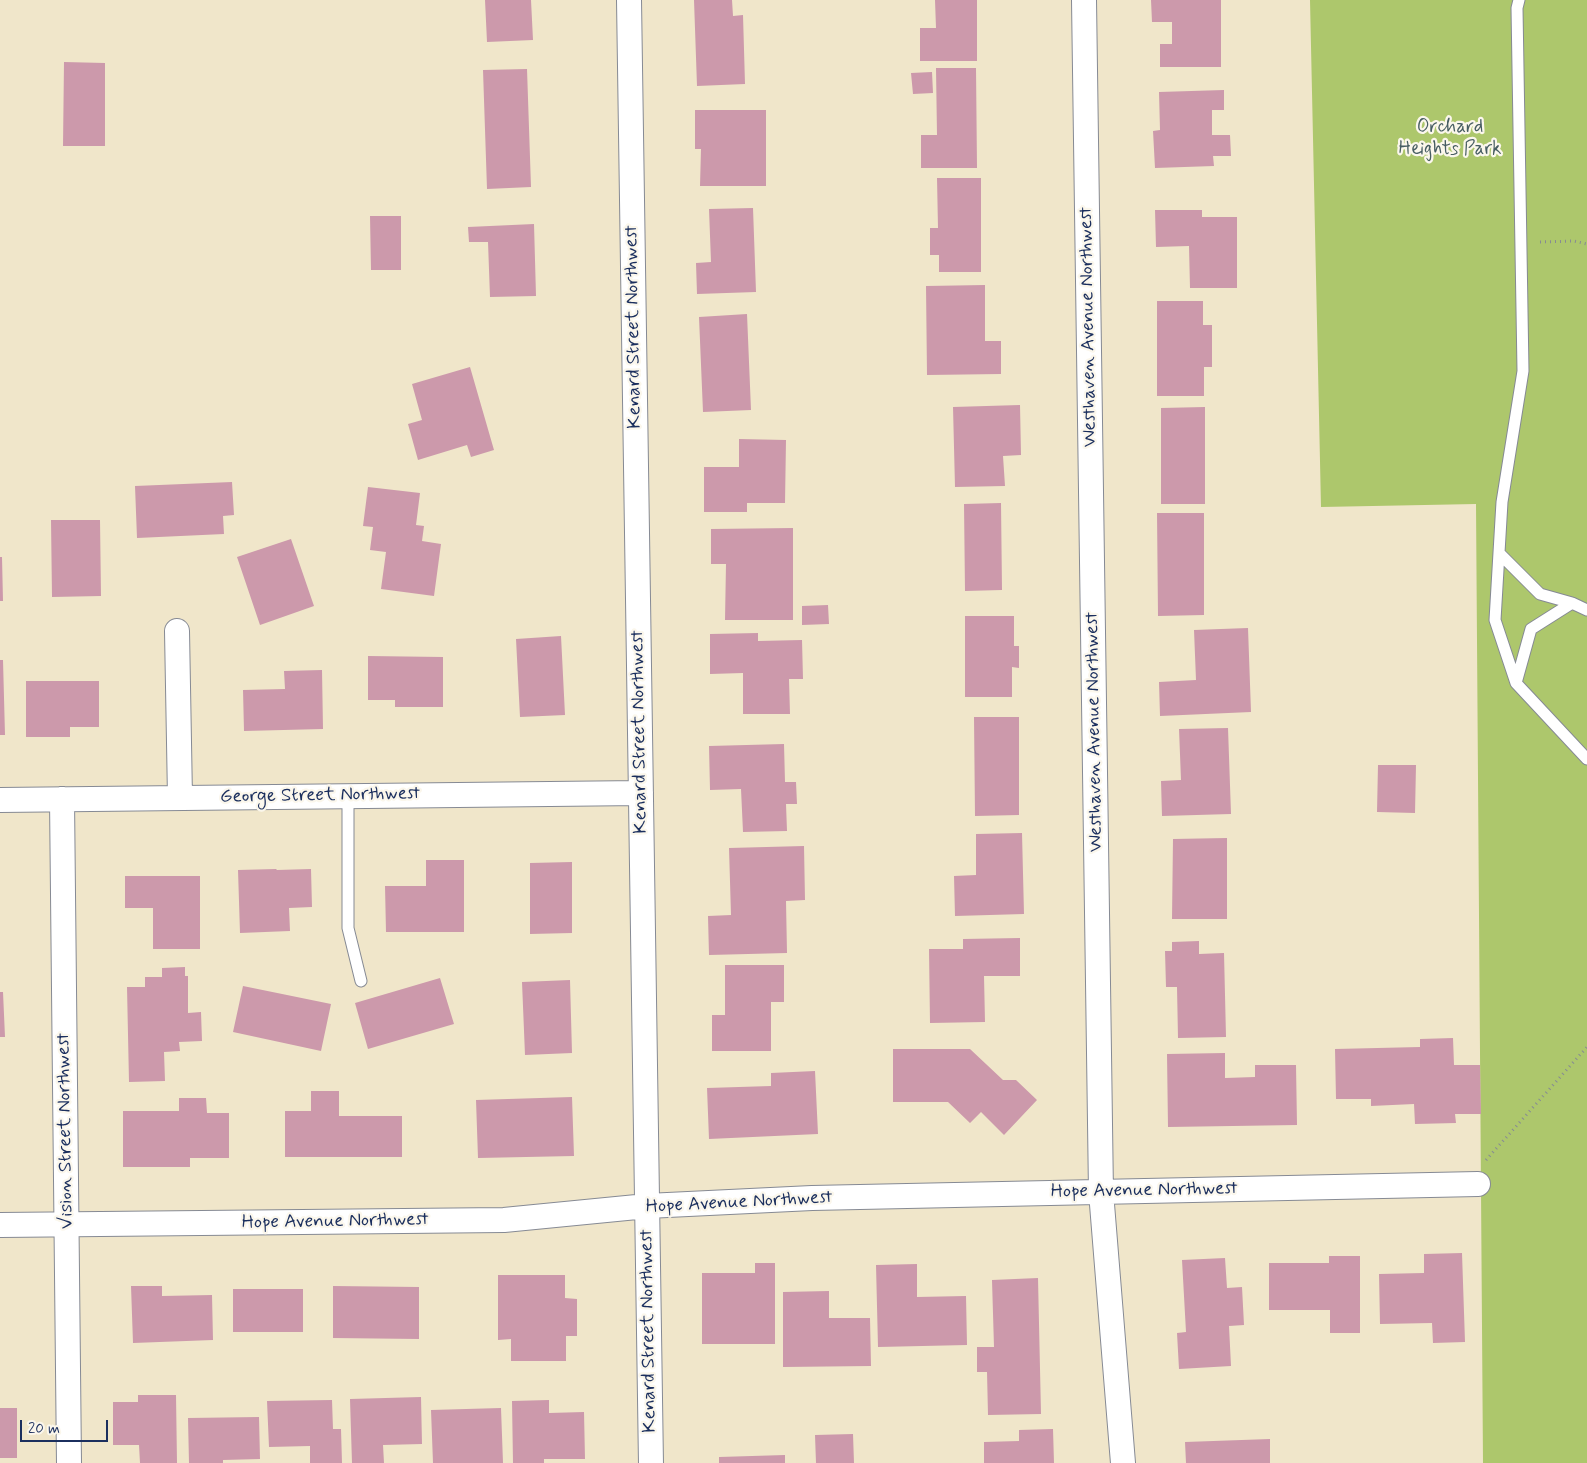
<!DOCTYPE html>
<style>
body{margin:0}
#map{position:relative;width:1587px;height:1463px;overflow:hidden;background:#f0e6ca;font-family:Mynerve,sans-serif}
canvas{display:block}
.scale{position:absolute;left:20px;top:1420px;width:88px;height:22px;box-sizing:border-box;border:2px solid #1b2f5e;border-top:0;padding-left:6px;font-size:15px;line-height:18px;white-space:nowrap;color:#1b2f5e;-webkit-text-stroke:4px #fbf7ec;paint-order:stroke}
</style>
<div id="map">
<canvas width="1587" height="1463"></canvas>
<div class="scale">20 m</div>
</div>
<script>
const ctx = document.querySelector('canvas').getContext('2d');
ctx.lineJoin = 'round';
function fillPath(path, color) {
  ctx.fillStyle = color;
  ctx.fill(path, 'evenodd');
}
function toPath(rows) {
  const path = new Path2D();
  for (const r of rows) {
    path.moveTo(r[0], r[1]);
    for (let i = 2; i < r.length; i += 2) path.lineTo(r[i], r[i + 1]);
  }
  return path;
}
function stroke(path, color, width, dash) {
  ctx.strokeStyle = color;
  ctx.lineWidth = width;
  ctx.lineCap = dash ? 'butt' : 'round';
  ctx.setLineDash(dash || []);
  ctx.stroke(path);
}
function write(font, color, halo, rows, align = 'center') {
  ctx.font = font + ' Mynerve,sans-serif';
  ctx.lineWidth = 4.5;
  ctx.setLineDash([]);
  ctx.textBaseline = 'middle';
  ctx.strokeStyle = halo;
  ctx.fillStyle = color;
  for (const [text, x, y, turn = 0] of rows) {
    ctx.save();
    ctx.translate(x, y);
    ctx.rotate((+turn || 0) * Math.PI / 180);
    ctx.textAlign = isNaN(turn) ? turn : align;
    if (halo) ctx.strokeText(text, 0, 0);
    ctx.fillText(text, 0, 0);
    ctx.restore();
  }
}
const green = toPath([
 [1310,0,1587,0,1587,1463,1483,1463,1476,504,1321,507]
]);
const building = toPath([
 [485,0,531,0,533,40,487,42],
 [694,0,732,0,733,16,743,15,745,84,697,86],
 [935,0,977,0,977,61,920,61,920,28,936,28],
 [1151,0,1221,0,1221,67,1160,67,1160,44,1172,44,1172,22,1152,22],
 [64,62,105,63,105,146,63,146],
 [936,68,976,68,977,168,921,168,921,135,937,135],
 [527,69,531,187,487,189,483,70],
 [932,72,933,93,913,94,911,73],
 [1224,90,1224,110,1212,110,1212,135,1230,135,1231,156,1213,156,1214,166,1155,168,1153,131,1160,130,1159,92],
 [695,110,766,110,766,186,700,186,701,149,695,149],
 [937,178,981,178,981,272,939,272,939,255,930,255,930,228,938,228],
 [753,208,756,292,697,294,696,263,711,262,709,209],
 [1155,210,1202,210,1202,217,1237,217,1237,288,1190,288,1189,246,1156,247],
 [370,216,401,216,401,270,371,270],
 [534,224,536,296,490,297,488,242,469,242,468,227],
 [985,285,985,341,1001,341,1001,374,927,375,926,286],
 [1157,301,1203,301,1203,325,1212,325,1212,367,1204,367,1204,396,1157,396],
 [747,314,751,410,703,412,699,317],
 [470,367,494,450,471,457,467,445,418,460,408,424,422,420,412,384],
 [1020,405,1021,455,1003,456,1005,486,955,487,953,407],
 [1205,407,1205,504,1161,504,1161,408],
 [739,439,786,440,785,503,747,503,747,512,704,512,704,467,739,467],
 [232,482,234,515,223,516,224,534,137,538,135,486],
 [368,487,420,493,416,525,424,526,422,541,441,544,434,596,381,589,386,552,370,550,373,527,363,526],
 [1001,503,1002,590,965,591,964,504],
 [1157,513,1204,513,1204,615,1158,616],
 [51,520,100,520,101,596,52,597],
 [793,528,793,620,725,620,726,564,711,564,711,529],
 [291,539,314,606,260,625,237,557],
 [0,557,2,557,3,601,0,601],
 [828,605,829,624,802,625,802,606],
 [965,616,1014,616,1014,646,1019,646,1019,668,1012,667,1012,697,965,697],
 [1248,628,1251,712,1160,716,1159,682,1196,680,1194,630],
 [758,633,758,641,802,640,803,679,789,679,790,714,743,714,743,673,710,674,710,634],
 [561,636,565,715,520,717,516,639],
 [368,656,443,657,443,707,395,707,395,700,368,700],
 [0,660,3,660,5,735,0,735],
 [322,670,323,729,244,731,243,690,285,689,284,671],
 [26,681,99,681,99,727,70,727,70,737,26,737],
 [974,717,1019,717,1019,815,975,816],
 [1228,728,1231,814,1162,816,1161,781,1181,780,1179,729],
 [784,744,785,782,796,782,797,804,786,804,787,831,743,832,741,789,710,790,709,746],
 [1378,765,1416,765,1415,813,1377,812],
 [1022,833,1024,914,955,916,954,876,976,875,976,834],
 [1227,838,1227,919,1172,919,1173,839],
 [804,846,805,900,786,901,787,953,709,955,708,916,731,915,729,848],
 [426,860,464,860,464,932,386,932,385,886,426,886],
 [572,862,572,933,530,934,530,863],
 [276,869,277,870,311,869,312,907,289,908,290,931,240,933,238,870],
 [125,876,200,876,200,949,153,949,153,908,125,908],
 [1020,938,1020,976,984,976,985,1022,930,1023,929,949,963,949,963,939],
 [1199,941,1199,954,1224,953,1226,1037,1178,1038,1177,987,1166,987,1165,951,1172,951,1172,942],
 [725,965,784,965,784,1002,771,1002,771,1051,712,1051,712,1015,725,1015],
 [185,967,185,976,188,976,188,1013,201,1012,202,1041,179,1042,180,1051,164,1052,165,1081,129,1082,127,987,145,987,145,977,162,977,162,968],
 [440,978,454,1024,368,1049,355,1003],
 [570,980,572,1053,525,1055,522,982],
 [243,986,331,1004,321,1051,233,1032],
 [0,992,3,992,5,1037,0,1037],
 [1453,1038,1454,1065,1480,1065,1481,1114,1455,1114,1456,1123,1415,1124,1414,1104,1371,1106,1371,1099,1336,1099,1335,1049,1420,1047,1420,1039],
 [893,1049,970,1049,1003,1080,1016,1080,1037,1100,1004,1135,981,1112,970,1123,948,1102,893,1102],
 [1225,1053,1225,1078,1255,1077,1255,1065,1296,1065,1297,1125,1168,1127,1167,1054],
 [815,1071,818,1134,709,1139,707,1088,771,1086,771,1073],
 [311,1091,339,1091,339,1116,402,1116,402,1157,285,1157,285,1111,311,1111],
 [572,1097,574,1156,478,1158,476,1100],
 [179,1098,206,1098,207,1113,229,1113,229,1158,190,1158,190,1167,123,1167,123,1111,179,1111],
 [1462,1253,1465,1342,1433,1343,1432,1323,1380,1324,1379,1274,1424,1273,1424,1254],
 [1329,1256,1360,1256,1360,1333,1330,1333,1330,1310,1269,1310,1269,1263,1329,1263],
 [1225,1258,1227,1288,1242,1287,1244,1325,1229,1326,1231,1366,1179,1369,1177,1333,1186,1332,1182,1260],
 [755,1263,775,1263,775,1344,702,1344,702,1273,755,1273],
 [917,1264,917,1297,966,1296,967,1345,878,1347,876,1265],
 [498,1275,565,1275,565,1298,577,1299,577,1336,566,1336,566,1361,511,1361,511,1339,498,1340],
 [1038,1278,1041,1414,988,1415,987,1372,977,1372,977,1347,994,1347,992,1280],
 [131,1286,162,1286,162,1296,212,1295,213,1340,133,1343],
 [333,1286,419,1287,419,1339,333,1338],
 [233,1289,303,1289,303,1332,233,1332],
 [829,1291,829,1318,870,1318,871,1366,783,1367,783,1292],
 [138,1395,176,1395,177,1463,140,1463,139,1445,113,1445,113,1402,138,1402],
 [421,1397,422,1444,383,1445,384,1463,352,1463,350,1399],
 [332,1400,333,1429,341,1429,342,1463,310,1463,310,1446,269,1447,267,1401],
 [549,1400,549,1413,584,1412,585,1459,544,1459,544,1463,513,1463,512,1401],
 [0,1408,17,1408,17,1458,0,1458],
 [501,1408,503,1463,433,1463,431,1410],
 [259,1417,260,1459,223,1460,223,1463,189,1463,188,1418],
 [1053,1429,1054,1463,984,1463,984,1442,1019,1441,1019,1430],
 [853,1434,854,1463,816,1463,815,1435],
 [1270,1439,1270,1463,1186,1463,1185,1442],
 [785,1455,785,1463,719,1463,719,1457]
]);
const path = toPath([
 [1540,242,1574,241,1587,244],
 [1486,1160,1587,1047]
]);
const lane = toPath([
 [1519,0,1517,8,1523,371,1502,502,1495,620,1516,683,1587,759],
 [1499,553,1540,594,1572,603,1587,610],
 [1516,683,1531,629,1572,603],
 [348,796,348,928,361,981]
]);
const street = toPath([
 [629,0,651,1463],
 [1084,0,1101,1192,1123,1463],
 [177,631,180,798],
 [62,799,69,1463],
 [0,800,641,793],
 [0,1225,504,1220,647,1206,812,1198,1478,1184]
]);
const parkNames = [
 ["Orchard",1450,128],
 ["Heights Park",1450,150]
];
const streetNames = [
 ["Kenard Street Northwest",634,327,-91],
 ["Westhaven Avenue Northwest",1089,327,-91],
 ["Kenard Street Northwest",640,732,-91],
 ["Westhaven Avenue Northwest",1095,732,-91],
 ["George Street Northwest",320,796,-1],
 ["Vision Street Northwest",66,1131,-91],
 ["Hope Avenue Northwest",1144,1191,-1],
 ["Hope Avenue Northwest",739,1203,-3],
 ["Hope Avenue Northwest",335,1222,-1],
 ["Kenard Street Northwest",649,1331,-91]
];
fillPath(green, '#adc76c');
fillPath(building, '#cc99ab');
stroke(lane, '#868a94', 13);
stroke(street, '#868a94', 26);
stroke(path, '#868a94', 3, [1, 4]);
stroke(lane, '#fff', 11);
stroke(street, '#fff', 24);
write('19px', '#475d62', '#fbf7ec', parkNames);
write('19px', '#1b2f5e', '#fbf7ec', streetNames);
</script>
